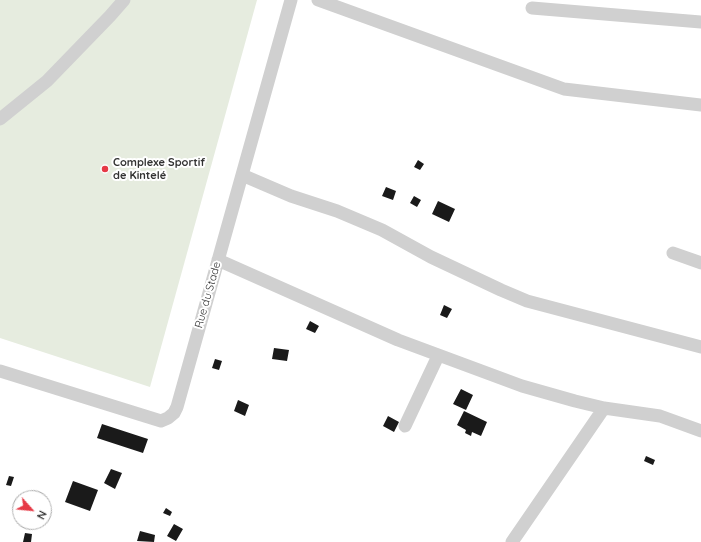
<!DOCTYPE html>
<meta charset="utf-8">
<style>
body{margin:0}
#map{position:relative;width:701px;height:542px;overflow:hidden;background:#fff;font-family:Quicksand,sans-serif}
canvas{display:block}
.north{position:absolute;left:12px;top:490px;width:40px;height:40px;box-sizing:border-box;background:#fff;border:1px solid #adadad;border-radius:50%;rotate:117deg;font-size:11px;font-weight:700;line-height:16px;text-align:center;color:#333}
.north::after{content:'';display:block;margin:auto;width:14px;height:18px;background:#e63946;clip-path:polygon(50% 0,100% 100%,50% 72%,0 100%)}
</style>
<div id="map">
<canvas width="701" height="542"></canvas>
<div class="north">N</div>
</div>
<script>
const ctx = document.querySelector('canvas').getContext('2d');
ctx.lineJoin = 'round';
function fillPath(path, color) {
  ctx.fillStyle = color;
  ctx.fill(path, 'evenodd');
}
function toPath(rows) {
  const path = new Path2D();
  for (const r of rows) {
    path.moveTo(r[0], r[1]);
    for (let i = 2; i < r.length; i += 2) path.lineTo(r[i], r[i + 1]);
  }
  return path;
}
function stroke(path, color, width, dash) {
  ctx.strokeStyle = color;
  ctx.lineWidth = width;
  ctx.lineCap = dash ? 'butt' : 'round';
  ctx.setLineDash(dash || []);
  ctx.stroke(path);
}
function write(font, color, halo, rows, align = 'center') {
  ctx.font = font + ' Quicksand,sans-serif';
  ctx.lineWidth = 4;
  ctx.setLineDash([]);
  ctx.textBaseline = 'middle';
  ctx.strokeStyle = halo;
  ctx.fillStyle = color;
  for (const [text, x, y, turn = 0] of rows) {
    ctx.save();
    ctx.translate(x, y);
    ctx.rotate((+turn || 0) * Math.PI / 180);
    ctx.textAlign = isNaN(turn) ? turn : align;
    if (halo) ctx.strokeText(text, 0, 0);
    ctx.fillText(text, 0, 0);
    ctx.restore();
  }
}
const green = toPath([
 [0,0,257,0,150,387,0,338]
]);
const building = toPath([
 [418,160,424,164,420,170,414,167],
 [386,187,396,191,393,200,382,196],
 [414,196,421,200,417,207,410,203],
 [438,201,455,209,449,222,432,214],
 [444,305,452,309,447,318,440,315],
 [310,321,319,326,315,333,306,329],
 [274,348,289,350,287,361,272,359],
 [215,359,222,361,219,370,212,368],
 [461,389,473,395,466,410,453,404],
 [238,400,249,405,245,416,234,411],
 [464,411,487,422,481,436,472,432,471,436,465,433,466,430,457,425],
 [388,416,399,422,394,432,383,426],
 [102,424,148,439,143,453,97,438],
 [646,456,655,460,653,465,644,461],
 [111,469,122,473,115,489,104,483],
 [9,476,14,477,11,486,6,485],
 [73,481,98,490,90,511,65,502],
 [166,508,172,512,170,516,163,513],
 [174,524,183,529,176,541,167,536],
 [140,531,155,535,154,542,137,541],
 [25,533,32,534,31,542,23,542]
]);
const minor = toPath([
 [318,0,564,89,701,105],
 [532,8,701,22],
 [0,119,47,81,110,16,124,0],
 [242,175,291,196,337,211,382,230,431,257,501,290,527,301,701,347],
 [673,253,701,263],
 [218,260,398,340,522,386,575,401,604,408,660,416,701,431],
 [0,371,161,421,168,418,174,413,177,407,291,0],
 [405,426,438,356],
 [512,542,604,408]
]);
const markers = [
 [105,169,4,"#e63946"]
];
const poiNames = [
 ["Complexe Sportif",113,163],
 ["de Kintelé",113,176]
];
const streetNames = [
 ["Rue du Stade",208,295,-74]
];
fillPath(green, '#e6ecdf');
fillPath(building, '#1a1a1a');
stroke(minor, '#d0d0d0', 13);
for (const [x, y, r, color] of markers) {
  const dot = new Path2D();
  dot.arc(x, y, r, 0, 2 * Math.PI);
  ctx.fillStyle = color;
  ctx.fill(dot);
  stroke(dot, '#fff', 1.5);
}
write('bold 11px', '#333', '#fff', poiNames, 'left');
write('11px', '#333', '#fff', streetNames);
</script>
